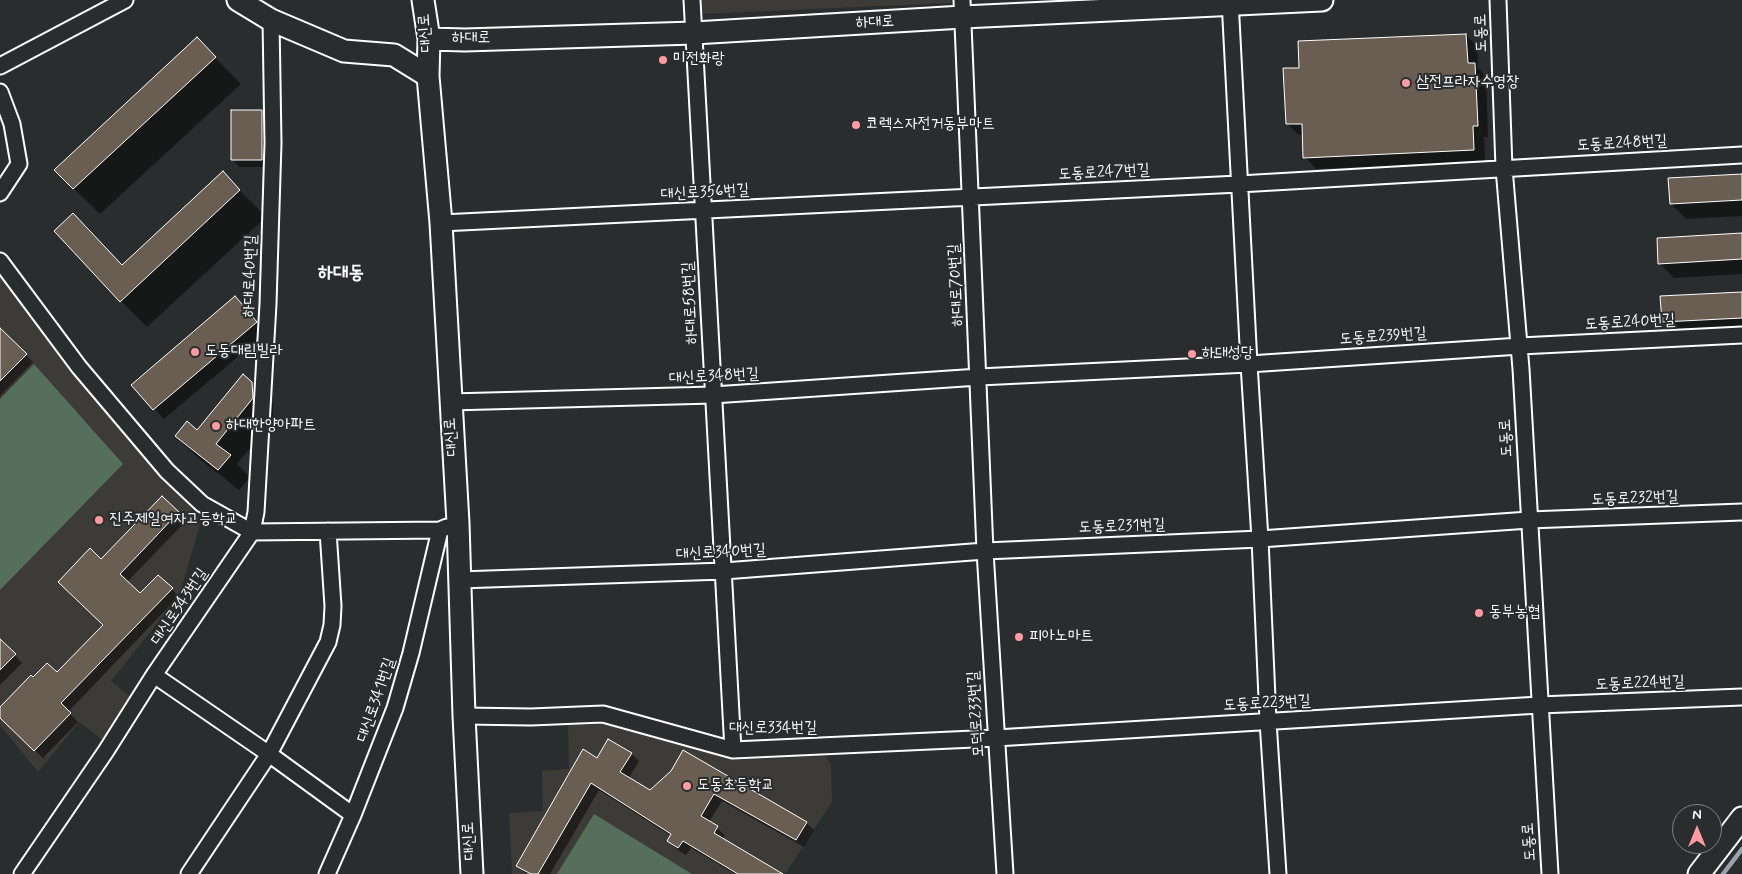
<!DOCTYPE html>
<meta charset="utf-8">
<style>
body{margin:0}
#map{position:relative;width:1742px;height:874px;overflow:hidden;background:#2a2d2e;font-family:Mynerve,sans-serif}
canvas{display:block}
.north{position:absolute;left:1672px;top:804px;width:50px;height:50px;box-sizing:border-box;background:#2a2d2e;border:1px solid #7f8182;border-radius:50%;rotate:0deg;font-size:14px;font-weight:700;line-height:20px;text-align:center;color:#fff}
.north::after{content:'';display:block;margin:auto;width:18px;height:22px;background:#ff9aa2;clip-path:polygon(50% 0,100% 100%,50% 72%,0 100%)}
</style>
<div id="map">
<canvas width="1742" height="874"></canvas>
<div class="north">N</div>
</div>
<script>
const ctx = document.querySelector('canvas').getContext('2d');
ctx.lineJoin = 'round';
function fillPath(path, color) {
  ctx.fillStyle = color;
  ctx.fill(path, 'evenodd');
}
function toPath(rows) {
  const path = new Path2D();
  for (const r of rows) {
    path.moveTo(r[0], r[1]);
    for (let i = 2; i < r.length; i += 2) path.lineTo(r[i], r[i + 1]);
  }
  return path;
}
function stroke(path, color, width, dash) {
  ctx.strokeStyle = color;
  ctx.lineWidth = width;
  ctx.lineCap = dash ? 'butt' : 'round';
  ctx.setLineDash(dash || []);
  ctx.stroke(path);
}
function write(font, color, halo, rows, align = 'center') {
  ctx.font = font + ' Mynerve,"Poor Story",sans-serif';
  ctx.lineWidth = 4;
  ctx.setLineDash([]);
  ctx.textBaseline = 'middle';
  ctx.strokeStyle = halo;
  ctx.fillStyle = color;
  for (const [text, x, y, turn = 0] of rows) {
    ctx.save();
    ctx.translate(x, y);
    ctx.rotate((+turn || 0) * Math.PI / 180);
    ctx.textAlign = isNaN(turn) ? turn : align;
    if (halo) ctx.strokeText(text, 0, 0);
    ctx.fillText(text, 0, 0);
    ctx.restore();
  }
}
const built = toPath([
 [699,0,951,0,951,3,699,14],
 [0,277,57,351,98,396,197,515,200,525,179,596,111,681,132,698,109,745,79,722,38,772,0,725],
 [605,724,734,760,825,756,831,764,832,802,785,874,512,874,509,813,543,811,542,771,569,769,568,725]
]);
const green = toPath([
 [34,364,123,464,0,590,0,399],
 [594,814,692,874,557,874]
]);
const shadow = toPath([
 [1466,35,1477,46,1478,68,1486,76,1488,137,1484,137,1485,162,1316,169,1305,157,1304,135,1299,135,1287,124,1300,69],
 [197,39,241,84,100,214,73,188],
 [262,112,269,119,269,167,239,167,232,159],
 [223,173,266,217,147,327,121,301,122,266],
 [1742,175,1742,216,1686,219,1671,204],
 [1742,234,1742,274,1674,278,1659,263],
 [1742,293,1742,333,1678,337,1663,322],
 [245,308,266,333,164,419,133,385],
 [0,329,33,362,0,396],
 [252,383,273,404,273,420,237,464,250,477,239,490,197,457,176,436,198,432],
 [162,498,186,521,127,582,140,595,158,576,179,596,68,712,78,722,43,758,0,717,0,709,33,679,57,674,104,625,101,561],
 [0,640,22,663,0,685],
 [608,740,632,754,639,761,629,778,650,791,672,772,806,823,814,830,804,847,722,801,709,822,725,835,722,839,780,874,735,874,691,848,686,855,676,849,668,841,671,836,599,790,550,874,525,873,518,865,598,759]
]);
const stream = toPath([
 [1723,874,1742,849]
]);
const building = toPath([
 [1466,34,1468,63,1475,63,1478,126,1473,126,1474,150,1303,158,1302,124,1286,124,1283,68,1299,68,1298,41,1466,34],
 [197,37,216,57,73,189,54,170,197,37],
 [231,110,262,110,262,160,231,160,231,110],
 [223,171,240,190,120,302,54,231,73,213,122,265,223,171],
 [1742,174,1742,200,1670,204,1668,178,1742,174],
 [1742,233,1742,259,1658,264,1657,238,1742,233],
 [1742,292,1742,318,1662,322,1660,296,1742,292],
 [235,296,257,322,153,410,131,385,235,296],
 [0,328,27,354,0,381,0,328],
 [243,374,252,382,253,398,216,444,231,455,218,470,175,436,187,421,197,430,243,374],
 [162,496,179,512,120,574,140,593,158,575,173,588,61,703,71,713,34,751,0,718,0,707,31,675,33,677,47,663,57,672,103,625,58,582,90,548,101,559,162,496],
 [0,639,16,654,0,670,0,639],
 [608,739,632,753,620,772,650,790,671,771,683,750,807,822,796,840,714,794,701,816,718,826,714,833,783,874,738,874,683,841,678,848,667,841,671,834,591,783,538,874,531,874,516,866,583,749,597,758,608,739]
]);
const street = toPath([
 [692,0,733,750],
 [962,0,985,551,1005,874],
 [1230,0,1249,364,1260,539,1268,721,1278,874],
 [1498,0,1504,168,1521,369,1550,874],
 [0,66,125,0],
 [0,92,12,124,19,164,0,193],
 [441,223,1239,184,1742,155],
 [0,261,79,367,167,471,202,504,252,532],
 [450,402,713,395,979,377,1249,364,1520,346,1742,335],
 [252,532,440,530,447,527],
 [459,580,724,571,985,551,1260,539,1529,520,1742,512],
 [154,675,269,754,353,815],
 [464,716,531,717,603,714,733,750,996,738,1539,705,1742,697],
 [22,874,106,751,154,675,252,532,256,512,268,304,273,143,271,20],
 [189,874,269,754,328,642,332,625,333,606,328,531],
 [327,874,353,815,395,708,411,653,440,530]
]);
const secondary = toPath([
 [238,0,271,20,344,51,394,55,428,76],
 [423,0,429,39,428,76,441,223,458,523,464,716,472,874],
 [429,39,465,40,694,33,963,17,1322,0],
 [1699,874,1742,818]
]);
const markers = [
 [663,60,5,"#ff9aa2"],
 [1406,83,5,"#ff9aa2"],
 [856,125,5,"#ff9aa2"],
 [195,352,5,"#ff9aa2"],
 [1192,354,5,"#ff9aa2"],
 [216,426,5,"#ff9aa2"],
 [99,520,5,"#ff9aa2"],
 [1479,613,5,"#ff9aa2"],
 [1019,637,5,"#ff9aa2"],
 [687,786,5,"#ff9aa2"]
];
const streetNames = [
 ["하대로",875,23,-3],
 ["대신로",426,33,-94],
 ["도동로",1482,33,-92],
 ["하대로",471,39],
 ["도동로248번길",1622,144,-3],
 ["도동로247번길",1104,173,-3],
 ["대신로356번길",705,193,-3],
 ["하대로40번길",251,276,-88],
 ["하대로70번길",957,285,-93],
 ["하대로58번길",691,303,-93],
 ["도동로240번길",1630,323,-3],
 ["도동로239번길",1383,337,-4],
 ["대신로348번길",714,377,-3],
 ["대신로",452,437,-94],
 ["도동로",1507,438,-93],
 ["도동로232번길",1635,499,-2],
 ["도동로231번길",1122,527,-2],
 ["대신로340번길",721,553,-3],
 ["대신로343번길",180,607,-56],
 ["도동로224번길",1640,684,-2],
 ["대신로341번길",377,700,-71],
 ["도동로223번길",1267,704,-3],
 ["모덕로233번길",977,714,-94],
 ["대신로334번길",773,729],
 ["대신로",470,841,-93],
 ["도동로",1530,842,-94]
];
const poiNames = [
 ["미전화랑",673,60],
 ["삼전프라자수영장",1416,83],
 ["코렉스자전거동부마트",866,125],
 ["도동대림빌라",205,352],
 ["하대성당",1202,354],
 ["하대한양아파트",226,426],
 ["진주제일여자고등학교",109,520],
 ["동부농협",1489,613],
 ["피아노마트",1029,637],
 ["도동초등학교",697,786]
];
const quarterNames = [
 ["하대동",341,274]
];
fillPath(built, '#3d3b38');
fillPath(green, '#566e5c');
fillPath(shadow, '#0007');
stroke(stream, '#97a2ac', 4.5);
fillPath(building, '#6a5d51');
stroke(building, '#fff', 1);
stroke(street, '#fff', 19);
stroke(secondary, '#fff', 25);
stroke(street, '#2a2d2e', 15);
stroke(secondary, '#2a2d2e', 21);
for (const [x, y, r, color] of markers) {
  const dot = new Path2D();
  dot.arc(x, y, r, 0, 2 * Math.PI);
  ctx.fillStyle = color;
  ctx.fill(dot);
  stroke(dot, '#2a2d2e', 2);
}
write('16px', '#fff', '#2a2d2e', streetNames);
write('16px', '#fff', '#2a2d2e', poiNames, 'left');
write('bold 19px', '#fff', '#2a2d2e', quarterNames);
</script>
